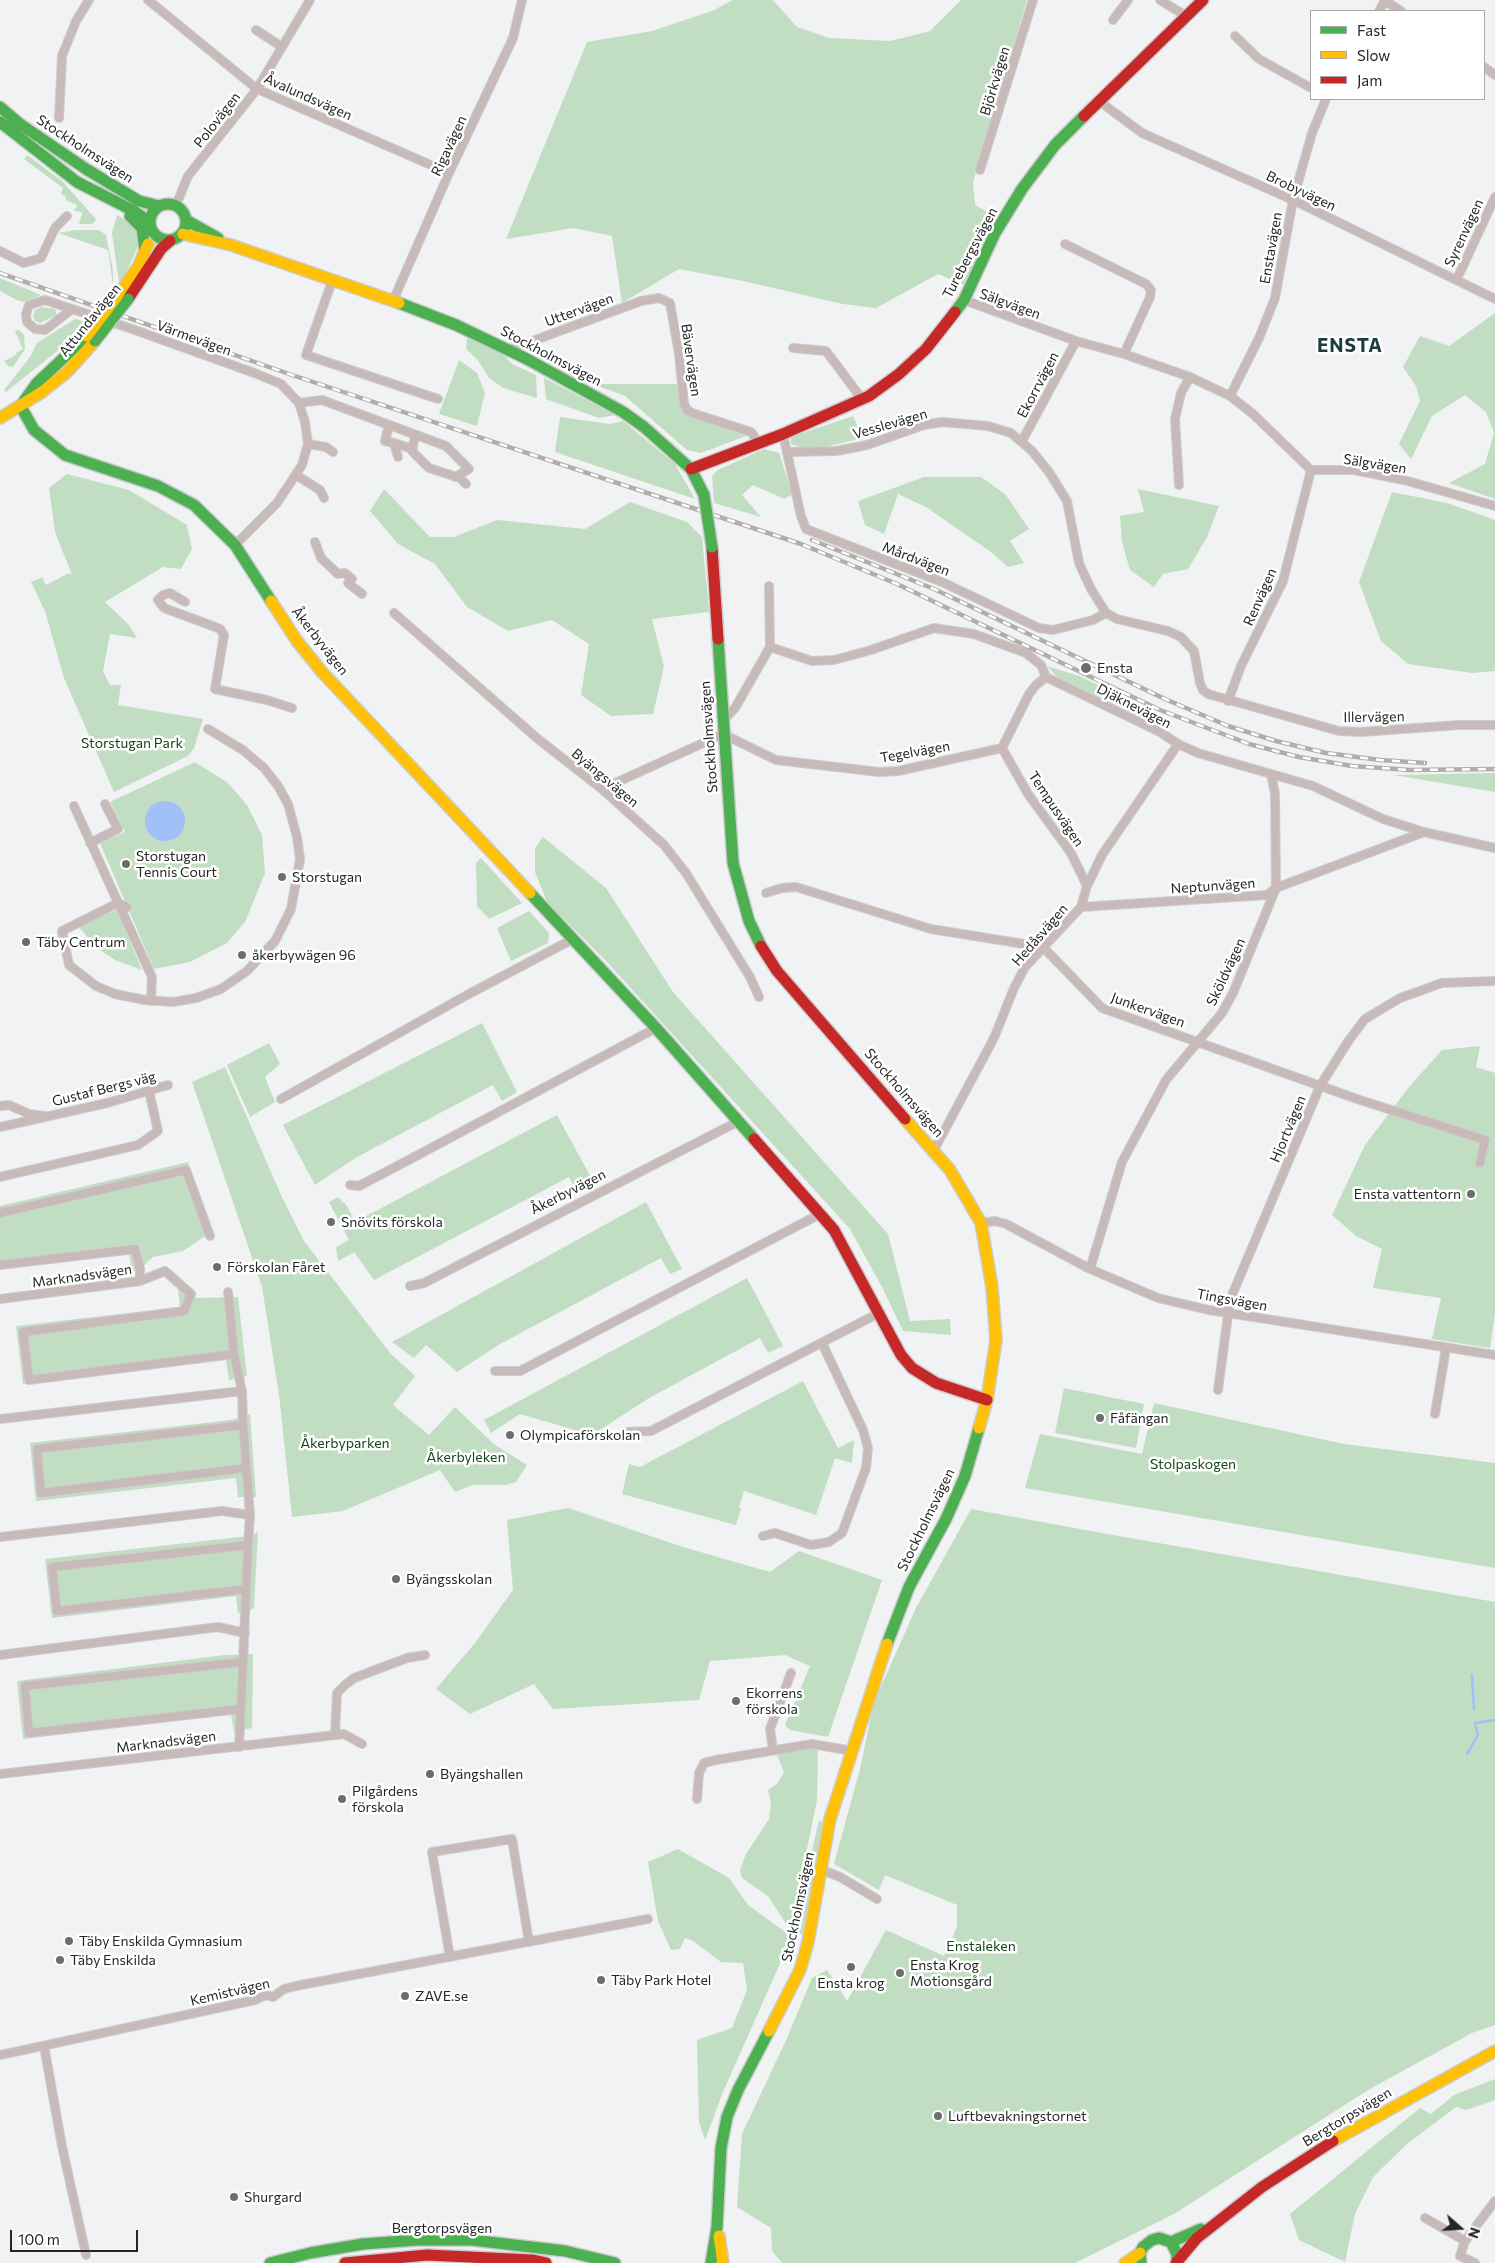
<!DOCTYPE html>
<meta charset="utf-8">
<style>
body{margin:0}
#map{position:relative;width:1495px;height:2263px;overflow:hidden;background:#f0f2f4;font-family:Commissioner,sans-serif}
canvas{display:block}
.legend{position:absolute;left:1310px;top:10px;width:175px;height:90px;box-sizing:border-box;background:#fff;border:1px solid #a8a8a9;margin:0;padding:6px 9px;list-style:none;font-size:15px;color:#252627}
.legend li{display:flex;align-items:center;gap:10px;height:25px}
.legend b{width:25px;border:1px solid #a8a8a9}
.north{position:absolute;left:1435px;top:2203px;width:50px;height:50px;-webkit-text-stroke:4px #fff;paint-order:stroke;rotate:109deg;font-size:14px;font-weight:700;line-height:20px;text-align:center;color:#252627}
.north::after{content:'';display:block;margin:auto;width:18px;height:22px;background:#252627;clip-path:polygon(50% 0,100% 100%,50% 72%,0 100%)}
.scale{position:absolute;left:10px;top:2230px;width:128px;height:22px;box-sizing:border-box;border:2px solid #252627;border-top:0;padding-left:6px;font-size:15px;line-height:18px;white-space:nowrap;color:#252627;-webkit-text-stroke:4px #fff;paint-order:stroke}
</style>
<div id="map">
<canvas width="1495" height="2263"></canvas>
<ul class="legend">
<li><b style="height:6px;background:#4caf50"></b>Fast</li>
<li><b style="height:6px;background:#ffc107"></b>Slow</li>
<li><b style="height:6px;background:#c62828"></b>Jam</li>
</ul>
<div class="north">N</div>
<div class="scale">100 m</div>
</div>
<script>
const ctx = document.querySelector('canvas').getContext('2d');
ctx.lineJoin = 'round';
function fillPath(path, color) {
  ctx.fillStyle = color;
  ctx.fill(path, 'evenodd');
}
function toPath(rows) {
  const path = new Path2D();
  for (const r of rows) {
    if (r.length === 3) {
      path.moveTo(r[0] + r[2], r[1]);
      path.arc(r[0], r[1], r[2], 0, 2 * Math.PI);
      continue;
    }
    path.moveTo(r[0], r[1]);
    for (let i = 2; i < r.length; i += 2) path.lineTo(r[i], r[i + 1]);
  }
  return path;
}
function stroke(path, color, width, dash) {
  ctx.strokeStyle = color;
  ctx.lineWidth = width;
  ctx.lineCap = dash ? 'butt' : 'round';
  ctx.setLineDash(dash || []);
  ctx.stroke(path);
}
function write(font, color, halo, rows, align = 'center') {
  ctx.font = font + ' Commissioner,sans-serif';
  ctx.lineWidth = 5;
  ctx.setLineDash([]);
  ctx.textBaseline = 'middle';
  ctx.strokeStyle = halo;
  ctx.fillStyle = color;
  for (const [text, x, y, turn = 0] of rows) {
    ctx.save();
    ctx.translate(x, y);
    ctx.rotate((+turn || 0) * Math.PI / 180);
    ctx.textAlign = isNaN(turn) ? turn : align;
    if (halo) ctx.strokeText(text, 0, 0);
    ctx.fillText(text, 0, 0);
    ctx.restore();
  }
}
const green = toPath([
 [733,0,773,0,797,27,829,38,890,41,930,31,961,0,1027,0,973,182,975,205,995,216,964,285,938,274,876,308,843,304,743,281,679,269,622,303,612,236,573,228,506,239,587,42,652,31,712,11],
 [27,155,62,181,95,218,96,220,92,224,79,224,82,214,81,212,74,211,77,205,66,200,66,197,61,194,63,188,24,159],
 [117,215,136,227,139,244,126,273,119,282,112,233],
 [75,230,99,230,106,235,113,271,113,285,108,250,58,233],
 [0,278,41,295,24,302,17,300,0,291],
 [41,307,55,309,57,315,40,323,35,321,33,316,35,310],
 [1495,313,1495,499,1449,483,1485,464,1494,433,1486,412,1465,395,1432,416,1411,459,1399,444,1420,401,1416,386,1403,367,1420,336,1449,346],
 [75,319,86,322,61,348,6,392,4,390,30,357,37,343],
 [19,330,24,335,25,349,13,367,8,366,4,361,16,355,16,353,23,349,15,331],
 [467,338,502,353,512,364,536,375,537,398,503,388,489,378,477,359,466,349],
 [459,360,477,373,485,393,477,426,439,414],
 [544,378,615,415,599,418,546,399],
 [593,384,677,384,680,401,689,416,746,436,701,453,687,450,625,396],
 [853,416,863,438,825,447,800,447,791,444,791,437],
 [560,417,610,424,623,421,675,464,695,499,555,452],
 [764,449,779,453,792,494,785,499,753,485,742,495,761,517,714,503,712,476,718,470],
 [67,474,129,490,187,525,192,549,181,569,163,567,105,602,129,625,137,638,110,634,103,671,110,685,121,685,118,705,203,719,194,748,188,756,114,792,64,678,45,611,31,582,42,577,46,585,69,573,72,575,55,532,49,488],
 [924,477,981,477,1005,494,1029,529,1010,541,1024,563,1008,567,991,552,926,507,898,494,884,534,865,525,858,501],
 [384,489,430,537,454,537,497,520,585,529,630,502,687,522,702,537,709,612,652,619,664,666,653,714,611,716,581,695,589,644,552,620,508,631,467,607,435,564,398,544,370,511],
 [1138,489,1219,506,1207,537,1188,569,1163,574,1154,587,1130,570,1122,542,1120,516,1144,512],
 [1392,492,1447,503,1495,520,1495,671,1472,673,1408,664,1381,641,1359,582],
 [1047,666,1079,676,1158,714,1172,723,1171,729,1153,723,1057,677],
 [195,762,228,783,247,805,262,835,265,873,245,922,227,943,190,962,154,969,100,843,125,832,110,802],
 [1495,773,1495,792,1394,775],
 [543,837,606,888,673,992,888,1234,910,1321,950,1319,951,1335,903,1331,882,1287,850,1229,606,961,547,902,535,872,535,848],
 [481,858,522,903,489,919,477,906,476,863],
 [117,910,142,970,115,960,97,948,78,926],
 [529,911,549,933,548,943,511,961,497,928],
 [482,1023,517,1092,502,1101,493,1085,357,1157,315,1185,283,1125],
 [269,1043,280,1064,265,1077,275,1102,250,1117,227,1065],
 [1480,1046,1476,1067,1495,1073,1495,1314,1490,1348,1432,1339,1441,1298,1373,1288,1382,1249,1356,1236,1332,1215,1365,1145,1409,1087,1442,1050],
 [225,1067,282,1197,304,1241,390,1353,415,1376,393,1405,429,1435,455,1407,495,1445,527,1465,516,1482,506,1485,473,1485,455,1492,440,1470,343,1511,292,1517,279,1394,262,1287,192,1082],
 [557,1115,594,1183,577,1193,569,1177,374,1280,354,1252,338,1261,336,1247,349,1240,329,1202,338,1197,347,1206,355,1222],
 [188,1162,211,1232,183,1251,153,1257,140,1269,132,1272,129,1253,0,1269,0,1206],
 [646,1202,682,1269,670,1274,661,1258,500,1344,457,1372,426,1345,414,1358,392,1342],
 [747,1278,783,1346,768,1353,760,1338,649,1398,592,1435,520,1414,491,1433,484,1420],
 [178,1288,197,1298,238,1297,247,1376,229,1380,226,1360,23,1384,16,1326,180,1307],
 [803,1381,838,1448,854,1440,852,1463,835,1458,816,1515,744,1491,739,1507,741,1508,736,1525,622,1494,629,1464,640,1467],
 [1064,1388,1144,1404,1136,1448,1055,1433],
 [1154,1403,1344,1444,1495,1463,1495,1568,1025,1488,1040,1434,1142,1454],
 [250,1414,256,1497,238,1497,236,1478,36,1501,30,1443,231,1420],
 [568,1508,683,1547,770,1572,799,1551,882,1580,828,1737,790,1730,785,1725,810,1666,785,1655,710,1661,699,1700,553,1709,534,1684,470,1714,436,1689,475,1643,513,1590,507,1520],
 [971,1509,1113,1535,1495,1602,1495,2025,1472,2033,1368,2090,1174,2214,1075,2263,782,2263,772,2251,771,2228,737,2207,742,2134,787,2038,812,1978,827,1970,847,2001,886,1930,944,1956,957,1927,957,1905,885,1875,879,1890,834,1864,860,1769,874,1702,916,1608],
 [258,1532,254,1608,246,1612,238,1613,236,1596,52,1618,45,1559,249,1536],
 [253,1654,252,1728,234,1732,231,1714,23,1739,17,1681,225,1655],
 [806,1748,818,1748,817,1800,793,1916,789,1924,786,1924,768,1896,742,1878,740,1870,746,1854,769,1819,771,1803,768,1790,777,1784,784,1772,777,1755],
 [819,1820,825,1824,804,1938,795,1926],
 [678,1849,729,1878,748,1905,788,1934,789,1938,778,1968,723,2092,705,2140,699,2122,697,2040,732,2028,747,1990,743,1963,721,1962,693,1941,685,1938,680,1949,671,1950,658,1921,648,1862],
 [1495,2079,1495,2100,1466,2110,1456,2107,1407,2144,1373,2177,1355,2214,1345,2262,1299,2240,1290,2214,1420,2108,1431,2114,1454,2095]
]);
const water = toPath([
 [165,821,20]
]);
const stream = toPath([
 [1472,1675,1474,1709],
 [1467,1754,1478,1735,1475,1723,1495,1720]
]);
const street = toPath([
 [148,0,257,89,449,173],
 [1160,0,1186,16],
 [1384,0,1401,11],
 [1379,11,1385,1],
 [1113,20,1128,0],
 [256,30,282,47],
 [1235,36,1259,59,1311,88],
 [1484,67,1495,75],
 [1099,101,1142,133,1293,200,1495,299],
 [59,118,62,56,76,21,89,0],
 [980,170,1033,0],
 [176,205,188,176,257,89,310,0],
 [1065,244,1146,284,1151,290,1150,297,1124,354],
 [0,251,24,263,41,258,55,228,67,216],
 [1457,279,1495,197],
 [332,281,306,355,438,399],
 [964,300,1076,341,1124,354,1190,377,1230,396,1253,414,1311,470,1354,470,1404,480,1495,506],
 [393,301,449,173,513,38,522,0],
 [72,309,45,330,35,329,27,322,26,314,29,305,45,300,135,330,257,374,281,384,299,403,305,422,308,444,302,465,277,503,235,545],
 [793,348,826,351,862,399],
 [508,350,641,301,659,298,670,303,679,354,684,404,687,410,692,413,751,432,759,443],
 [1230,396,1259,338,1275,298,1293,200,1312,133,1326,99],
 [299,403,322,400,446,446,469,469,455,477],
 [389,425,385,441,394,443,398,457],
 [783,434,801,516,806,529,942,582,1039,628,1053,630,1093,620,1106,613],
 [415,435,412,451,429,468,460,478,466,484],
 [1022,441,1076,341],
 [394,443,412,449],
 [308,444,326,447,333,452],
 [788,452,836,451,867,445,924,425,942,422,988,426,1011,433,1032,451,1049,472,1067,501,1079,563,1091,589,1106,613,1117,619,1168,631,1181,637,1194,651,1200,683,1203,690,1208,694,1339,731,1361,732,1459,725,1495,725],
 [296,475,320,490,324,498],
 [1179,485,1175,419,1181,393,1190,377],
 [315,542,321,558,338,574,345,573,352,579,348,583,362,594],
 [185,602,170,593,163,595,158,600,164,608,210,625,220,629,224,635,215,689,267,700,292,708],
 [394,613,538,739,602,789,664,845,686,873,750,977,759,997],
 [770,647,812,661,834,660,871,650,934,628,974,634,1026,653,1041,665,1046,677,1160,732,1178,744,1198,753,1313,786,1383,819,1424,832,1495,848],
 [1228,701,1241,666,1283,581,1311,470],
 [722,722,735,708,770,647,769,586],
 [1002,748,1028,794,1071,853,1087,886],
 [1002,748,1029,694,1036,685,1046,677],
 [602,789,723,734,776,760,879,772,898,771,1002,748],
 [74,806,152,977,151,1001],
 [90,843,118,829,105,804],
 [766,893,782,888,796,887,931,929,1043,947,1102,1008,1357,1099,1485,1140,1480,1163],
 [127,907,118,903,62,931,69,965,96,986,115,994,145,1000,173,1002,196,998,221,989,247,971,275,941,291,909,300,859,297,837,288,804,278,786,264,768,243,750,208,729],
 [1081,907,1267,895,1276,888,1424,832],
 [281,1099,467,995,573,939],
 [0,1106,9,1105,29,1114,44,1116],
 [0,1127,107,1103,168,1085],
 [934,1150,994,1038,1014,988,1025,967,1081,907,1087,886,1102,855,1178,744],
 [0,1177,138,1145,158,1131,149,1091],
 [350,1185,359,1186,403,1163,656,1028],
 [0,1213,186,1170,210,1236],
 [981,1223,995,1221,1006,1224,1090,1269,1158,1298,1209,1310,1495,1355],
 [0,1265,135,1249,140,1269,140,1281],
 [1090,1269,1122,1162,1166,1080,1222,1013,1233,993,1276,888,1275,794,1271,774],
 [410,1286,424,1283,739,1121],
 [228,1292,234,1354,242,1391,243,1425,37,1449,41,1493,246,1468],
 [0,1299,140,1281,165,1271,191,1294,184,1311,23,1332,29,1380,234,1354],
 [495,1371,520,1371,820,1214],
 [1218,1390,1230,1300,1320,1086,1349,1040,1365,1019,1400,998,1442,983,1495,981],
 [1435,1414,1446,1348],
 [0,1419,242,1391],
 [243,1425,250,1515,248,1545],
 [627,1432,651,1431,879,1313],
 [763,1536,775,1533,811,1545,829,1542,842,1533,866,1468,868,1448,863,1430,822,1343],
 [0,1537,222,1511,250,1515],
 [0,1655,218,1627,245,1633],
 [243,1662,248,1545,52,1567,57,1611,246,1589],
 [335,1735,337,1693,345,1685,354,1678,407,1658,425,1655],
 [239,1747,243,1662,25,1686,29,1733,240,1709],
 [773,1750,770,1729,791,1673],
 [0,1774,344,1734,362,1744],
 [697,1799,699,1773,704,1763,716,1760,812,1744,853,1751],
 [822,1870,840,1877,877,1899],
 [450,1957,432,1852,512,1839,529,1942],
 [44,2046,62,2146,86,2255],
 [0,2055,255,2000,266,1995,273,1997,284,1989,296,1986,648,1919],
 [1425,2218,1465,2241],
 [1475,2263,1460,2256,1465,2241,1495,2201]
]);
const fast = toPath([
 [0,107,20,124,86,169,139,201,159,206],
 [0,122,77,182,134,211,149,222],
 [168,222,18],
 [130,216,142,228,145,251],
 [186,220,218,238],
 [399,303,456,325,527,359,623,412,644,427,691,469,704,495],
 [955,312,964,300,995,233,1022,189,1055,145,1084,116],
 [24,401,37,383,87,336],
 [21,407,34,430,65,455,158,486,194,505,235,545,271,601],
 [718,639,733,863,749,921,761,946],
 [530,893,656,1028,754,1139],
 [887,1644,909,1587,946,1519,965,1476,979,1428],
 [1171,2242,1201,2229],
 [270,2263,310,2253,363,2244,418,2240,472,2240,565,2251,615,2263],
 [711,2263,717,2227,721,2148,727,2117,738,2090,769,2031],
 [1141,2263,1140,2253,1143,2247,1152,2240,1159,2238,1171,2242,1177,2254,1177,2260]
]);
const slow = toPath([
 [183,234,231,245,399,303],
 [118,295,138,267,148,244],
 [0,418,42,392,67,372,95,341],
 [271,601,297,641,322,672,530,893],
 [905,1119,950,1170,981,1223,992,1287,996,1340,987,1400,979,1428],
 [769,2031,800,1970,808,1942,830,1819,887,1644],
 [1333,2141,1495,2051],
 [719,2236,723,2263],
 [1125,2263,1140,2253]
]);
const jam = toPath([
 [1084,116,1203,0],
 [128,299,161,249,170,241],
 [691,469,783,434,869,396,899,374,926,349,955,312],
 [712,547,718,639],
 [761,946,777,971,905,1119],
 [754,1139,834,1230,901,1355,912,1368,936,1383,987,1400],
 [345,2263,427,2255,532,2260,546,2263],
 [1176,2263,1197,2238,1262,2187,1333,2141]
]);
const rail = toPath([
 [0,273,292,375,801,544,897,584,1160,710,1249,744,1299,757,1352,766,1410,770,1495,769],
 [812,540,934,589,1165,699,1228,726,1276,741,1326,753,1380,760,1425,763]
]);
const fastBridge = toPath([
 [95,341,128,299],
 [704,495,712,547]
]);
const slowBridge = toPath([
 [87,336,118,295]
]);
const markers = [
 [1086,668,6,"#6c6d6f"],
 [126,864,5,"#6c6d6f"],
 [282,877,5,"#6c6d6f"],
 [26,942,5,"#6c6d6f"],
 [242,955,5,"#6c6d6f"],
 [1471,1194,5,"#6c6d6f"],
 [331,1222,5,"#6c6d6f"],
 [217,1267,5,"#6c6d6f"],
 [1100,1418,5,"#6c6d6f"],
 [510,1435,5,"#6c6d6f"],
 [396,1579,5,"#6c6d6f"],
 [736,1701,5,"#6c6d6f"],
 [430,1774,5,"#6c6d6f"],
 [342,1799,5,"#6c6d6f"],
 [69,1941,5,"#6c6d6f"],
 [60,1960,5,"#6c6d6f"],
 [851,1967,5,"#6c6d6f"],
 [900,1973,5,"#6c6d6f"],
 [601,1980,5,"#6c6d6f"],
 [405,1996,5,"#6c6d6f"],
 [938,2116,5,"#6c6d6f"],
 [234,2197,5,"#6c6d6f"]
];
const streetNames = [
 ["Björkvägen",995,81,-73],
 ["Åvalundsvägen",308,97,24],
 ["Polovägen",217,120,-52],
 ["Rigavägen",449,146,-65],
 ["Stockholmsvägen",85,149,33],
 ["Brobyvägen",1301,191,25],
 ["Syrenvägen",1464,233,-65],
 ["Enstavägen",1271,248,-80],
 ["Turebergsvägen",970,253,-62],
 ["Sälgvägen",1010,304,20],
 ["Uttervägen",579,310,-20],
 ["Attundavägen",90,320,-51],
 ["Värmevägen",194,338,20],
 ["Stockholmsvägen",551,356,28],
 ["Bävervägen",691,360,82],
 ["Ekorrvägen",1038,385,-62],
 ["Vesslevägen",890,424,-16],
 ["Sälgvägen",1375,464,9],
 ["Mårdvägen",916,559,21],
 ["Renvägen",1260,597,-66],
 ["Åkerbyvägen",320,641,52],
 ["Djäknevägen",1134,706,27],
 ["Illervägen",1374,717,-1],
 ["Stockholmsvägen",709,737,-94],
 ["Tegelvägen",915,752,-10],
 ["Byängsvägen",605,778,40],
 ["Tempusvägen",1056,809,56],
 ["Neptunvägen",1213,886,-4],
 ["Hedåsvägen",1040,935,-49],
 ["Sköldvägen",1226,972,-65],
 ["Junkervägen",1148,1010,20],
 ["Gustaf Bergs väg",104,1089,-14],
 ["Stockholmsvägen",904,1093,49],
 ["Hjortvägen",1288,1129,-67],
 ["Åkerbyvägen",568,1192,-27],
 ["Marknadsvägen",82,1276,-8],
 ["Tingsvägen",1232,1300,10],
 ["Stockholmsvägen",926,1520,-64],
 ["Marknadsvägen",166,1742,-7],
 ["Stockholmsvägen",798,1907,-78],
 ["Kemistvägen",230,1992,-13],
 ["Bergtorpsvägen",1347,2117,-31],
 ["Bergtorpsvägen",442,2228]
];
const poiNames = [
 ["Ensta",1097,668],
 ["Storstugan",136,856],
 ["Tennis Court",136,872],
 ["Storstugan",292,877],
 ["Täby Centrum",36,942],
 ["åkerbywägen 96",252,955],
 ["Ensta vattentorn",1461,1194,"right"],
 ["Snövits förskola",341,1222],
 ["Förskolan Fåret",227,1267],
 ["Fåfängan",1110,1418],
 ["Olympicaförskolan",520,1435],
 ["Byängsskolan",406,1579],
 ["Ekorrens",746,1693],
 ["förskola",746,1709],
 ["Byängshallen",440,1774],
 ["Pilgårdens",352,1791],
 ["förskola",352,1807],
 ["Täby Enskilda Gymnasium",79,1941],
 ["Täby Enskilda",70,1960],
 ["Ensta Krog",910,1965],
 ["Motionsgård",910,1981],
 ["Täby Park Hotel",611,1980],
 ["Ensta krog",851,1983,"center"],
 ["ZAVE.se",415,1996],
 ["Luftbevakningstornet",948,2116],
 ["Shurgard",244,2197]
];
const parkNames = [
 ["Storstugan Park",132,743],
 ["Åkerbyparken",345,1443],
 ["Åkerbyleken",466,1457],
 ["Stolpaskogen",1193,1464],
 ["Enstaleken",981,1946]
];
const districtNames = [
 ["ENSTA",1350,346]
];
fillPath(green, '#c1dec2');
fillPath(water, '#a0c0f8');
stroke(stream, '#a0c0f8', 2.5);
stroke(street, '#cccdce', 10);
stroke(fast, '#cccdce', 14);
stroke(slow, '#cccdce', 14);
stroke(jam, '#cccdce', 14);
stroke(street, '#c7bab8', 8);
stroke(fast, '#4caf50', 11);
stroke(slow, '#ffc107', 11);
stroke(jam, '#c62828', 11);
stroke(rail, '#b2acab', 4.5);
stroke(rail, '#fff', 2.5, [8]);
stroke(fastBridge, '#cccdce', 14, []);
stroke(slowBridge, '#cccdce', 14, []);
stroke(fastBridge, '#4caf50', 11);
stroke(slowBridge, '#ffc107', 11);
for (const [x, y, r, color] of markers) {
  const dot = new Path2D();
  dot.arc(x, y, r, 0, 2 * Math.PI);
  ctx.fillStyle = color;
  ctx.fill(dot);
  stroke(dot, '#fff', 2);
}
write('14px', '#252627', '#fff', streetNames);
write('14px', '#252627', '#fff', poiNames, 'left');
write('14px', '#114517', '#fff', parkNames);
ctx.letterSpacing = '1px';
write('bold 19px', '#1a3c3d', '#fff', districtNames);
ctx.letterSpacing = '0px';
</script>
